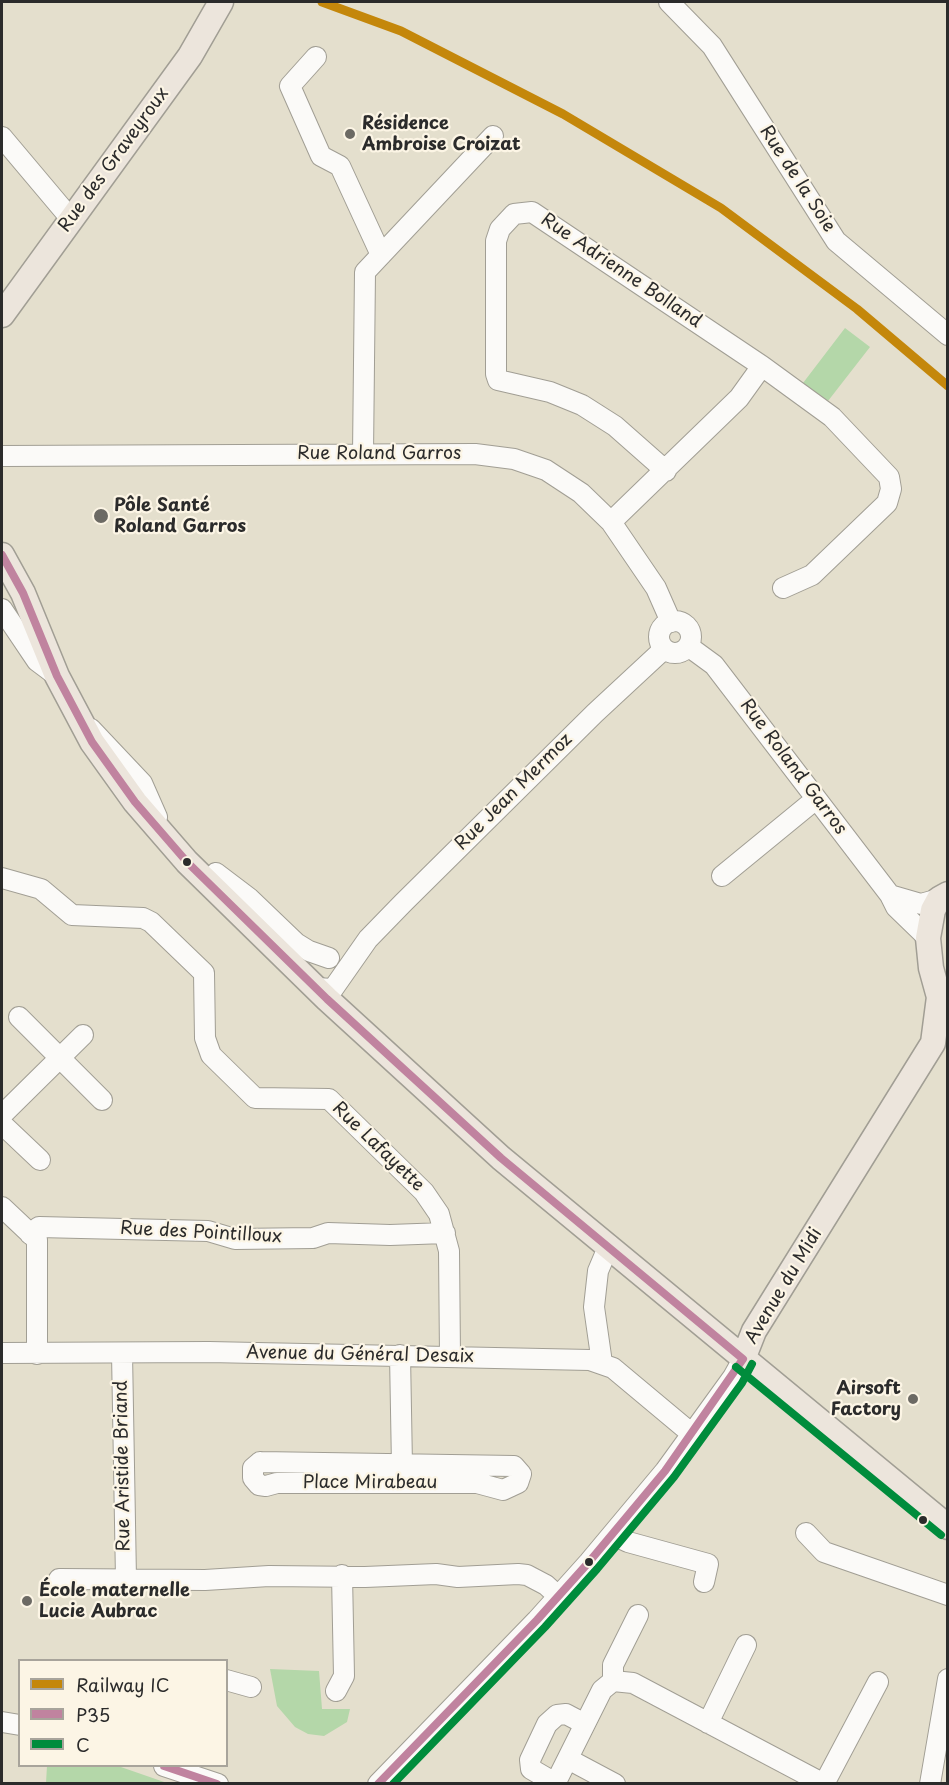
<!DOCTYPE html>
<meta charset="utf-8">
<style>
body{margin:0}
#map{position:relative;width:949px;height:1785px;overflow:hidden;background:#e4dfcd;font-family:"Playpen Sans",sans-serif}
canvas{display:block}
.frame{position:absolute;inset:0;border:3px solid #2b2b2b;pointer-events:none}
.legend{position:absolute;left:18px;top:1659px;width:210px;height:108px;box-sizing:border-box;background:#fcf5e5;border:2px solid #a8a49b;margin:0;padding:8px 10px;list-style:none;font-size:18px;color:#2b2b2b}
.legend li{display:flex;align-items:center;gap:12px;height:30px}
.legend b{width:30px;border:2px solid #a8a49b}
</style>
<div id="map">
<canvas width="949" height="1785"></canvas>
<div class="frame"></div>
<ul class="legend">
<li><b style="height:8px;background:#c4870b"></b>Railway IC</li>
<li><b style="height:8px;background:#c0839f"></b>P35</li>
<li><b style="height:8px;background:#008c3c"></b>C</li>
</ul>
</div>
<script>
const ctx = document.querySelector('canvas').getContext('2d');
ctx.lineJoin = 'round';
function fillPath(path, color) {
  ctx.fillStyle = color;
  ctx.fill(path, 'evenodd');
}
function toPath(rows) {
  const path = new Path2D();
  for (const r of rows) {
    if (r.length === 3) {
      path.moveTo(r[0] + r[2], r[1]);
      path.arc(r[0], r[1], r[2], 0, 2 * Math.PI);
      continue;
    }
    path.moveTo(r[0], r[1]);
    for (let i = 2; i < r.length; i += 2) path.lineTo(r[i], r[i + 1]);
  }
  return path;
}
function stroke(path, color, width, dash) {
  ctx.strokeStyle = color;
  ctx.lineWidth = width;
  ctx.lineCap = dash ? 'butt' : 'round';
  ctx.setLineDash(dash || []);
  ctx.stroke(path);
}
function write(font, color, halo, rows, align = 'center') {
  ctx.font = font + ' "Playpen Sans",sans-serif';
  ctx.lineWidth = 4.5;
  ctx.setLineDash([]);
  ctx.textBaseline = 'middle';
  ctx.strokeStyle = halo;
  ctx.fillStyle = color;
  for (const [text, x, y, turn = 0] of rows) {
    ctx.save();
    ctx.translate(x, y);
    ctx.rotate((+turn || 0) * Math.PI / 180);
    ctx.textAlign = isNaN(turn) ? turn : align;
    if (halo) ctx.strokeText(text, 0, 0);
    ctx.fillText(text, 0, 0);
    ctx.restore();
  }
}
const green = toPath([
 [845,328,870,347,828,401,803,383],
 [270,1669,319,1671,322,1709,350,1709,347,1722,324,1736,308,1734,295,1727,277,1706],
 [47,1766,118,1766,167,1783,46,1783]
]);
const minor = toPath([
 [669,2,712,46,836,241,948,335],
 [316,57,290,86,321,156,340,166,381,255],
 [2,137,71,219],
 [363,454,365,272,493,136],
 [2,456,475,454,514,459,546,470,581,493,611,522,656,588,671,622],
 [666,471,615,426,582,405,550,392,498,380,496,374,496,241,500,229,514,214,532,212,762,366],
 [611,522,739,398,762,366,832,417,889,477,891,489,887,503,812,575,783,588],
 [2,609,37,661,57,676],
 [675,637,16],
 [688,646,714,665,890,895,896,907,928,938],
 [91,729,142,783,157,817],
 [216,873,249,898,296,943,309,951,329,958],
 [722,876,816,799],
 [2,878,41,889,72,915,143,918,151,922,204,973,205,1038,211,1055,255,1098,329,1099,424,1192,439,1214,449,1251,450,1356],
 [890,895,921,904,939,899],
 [316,988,333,989,368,939,403,903,595,713,664,649],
 [19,1017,102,1100],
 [2,1115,83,1035],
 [2,1124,40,1160],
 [2,1207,37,1240,37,1354],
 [30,1234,39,1227,208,1231,235,1239,313,1238,328,1233,390,1235,445,1233],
 [2,1353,209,1352,590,1360,613,1368,692,1434],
 [122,1353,126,1579],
 [400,1355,402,1466],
 [602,1363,594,1307,598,1271,609,1245],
 [260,1462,514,1466,521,1474,518,1483,503,1490,477,1483,277,1483,266,1486,259,1485,253,1478,253,1468,260,1462],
 [806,1533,824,1552,948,1595],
 [613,1535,628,1542,708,1564,704,1582],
 [59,1579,205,1580,269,1576,365,1577,436,1574,458,1577,518,1574,527,1575,546,1585,558,1596],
 [226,1680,251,1687],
 [613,1681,613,1665,638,1615],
 [336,1691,344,1676,342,1575],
 [2,1722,20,1725],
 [708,1723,746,1645],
 [568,1759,615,1784],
 [164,1766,218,1784],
 [555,1783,531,1769,530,1760,547,1724,557,1715,566,1714,585,1724],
 [378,1784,537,1620,589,1562,665,1471,733,1377,743,1359],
 [555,1784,602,1690,613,1681,633,1683,824,1784],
 [824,1784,878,1682],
 [930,1784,948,1679]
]);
const major = toPath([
 [2,315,190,56,221,2],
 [2,555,23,593,57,676,92,742,135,802,187,862,327,999,501,1158,948,1527],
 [948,894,939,899,933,910,928,938,931,968,939,997,948,1007],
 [743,1359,754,1331,933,1043,939,997]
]);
const bus1 = toPath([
 [2,555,23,593,57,676,92,742,135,802,187,862,327,999,501,1158,743,1359],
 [164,1766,217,1784],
 [378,1784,537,1620,589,1562,665,1471,743,1359]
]);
const bus2 = toPath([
 [736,1367,941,1535],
 [393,1784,545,1627,597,1569,674,1477,742,1383,752,1364]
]);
const rail1 = toPath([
 [322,2,401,31,563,114,721,208,857,309,948,386]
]);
const markers = [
 [350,134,6,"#6c6a64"],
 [101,516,8,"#6c6a64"],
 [187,862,5,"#2b2b2b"],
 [913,1399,6,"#6c6a64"],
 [923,1520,5,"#2b2b2b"],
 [589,1562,5,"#2b2b2b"],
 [27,1601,6,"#6c6a64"]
];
const poiNames = [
 ["Résidence",362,124],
 ["Ambroise Croizat",362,145],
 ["Pôle Santé",114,506],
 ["Roland Garros",114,527],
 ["Airsoft",901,1389,"right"],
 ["Factory",901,1410,"right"],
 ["École maternelle",39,1591],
 ["Lucie Aubrac",39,1612]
];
const streetNames = [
 ["Rue des Graveyroux",114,160,-54],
 ["Rue de la Soie",797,179,57],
 ["Rue Adrienne Bolland",621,271,34],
 ["Rue Roland Garros",379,454],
 ["Rue Roland Garros",793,767,53],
 ["Rue Jean Mermoz",514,792,-45],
 ["Rue Lafayette",378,1147,44],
 ["Rue des Pointilloux",201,1233,3],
 ["Avenue du Midi",784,1286,-59],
 ["Avenue du Général Desaix",360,1355,1],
 ["Rue Aristide Briand",123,1466,-91],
 ["Place Mirabeau",370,1483]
];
fillPath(green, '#b4d7a9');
stroke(minor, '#a19e94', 22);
stroke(major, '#a19e94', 27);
stroke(minor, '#fbfaf8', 20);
stroke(major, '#ece5dc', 24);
stroke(bus1, '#c0839f', 8);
stroke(bus2, '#008c3c', 8);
stroke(rail1, '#c4870b', 9);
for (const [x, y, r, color] of markers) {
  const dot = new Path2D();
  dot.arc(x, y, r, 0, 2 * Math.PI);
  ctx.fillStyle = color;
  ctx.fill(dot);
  stroke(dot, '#fcf5e5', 2);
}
write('bold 18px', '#2b2b2b', '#fcf5e5', poiNames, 'left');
write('18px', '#2b2b2b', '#fcf5e5', streetNames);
</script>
